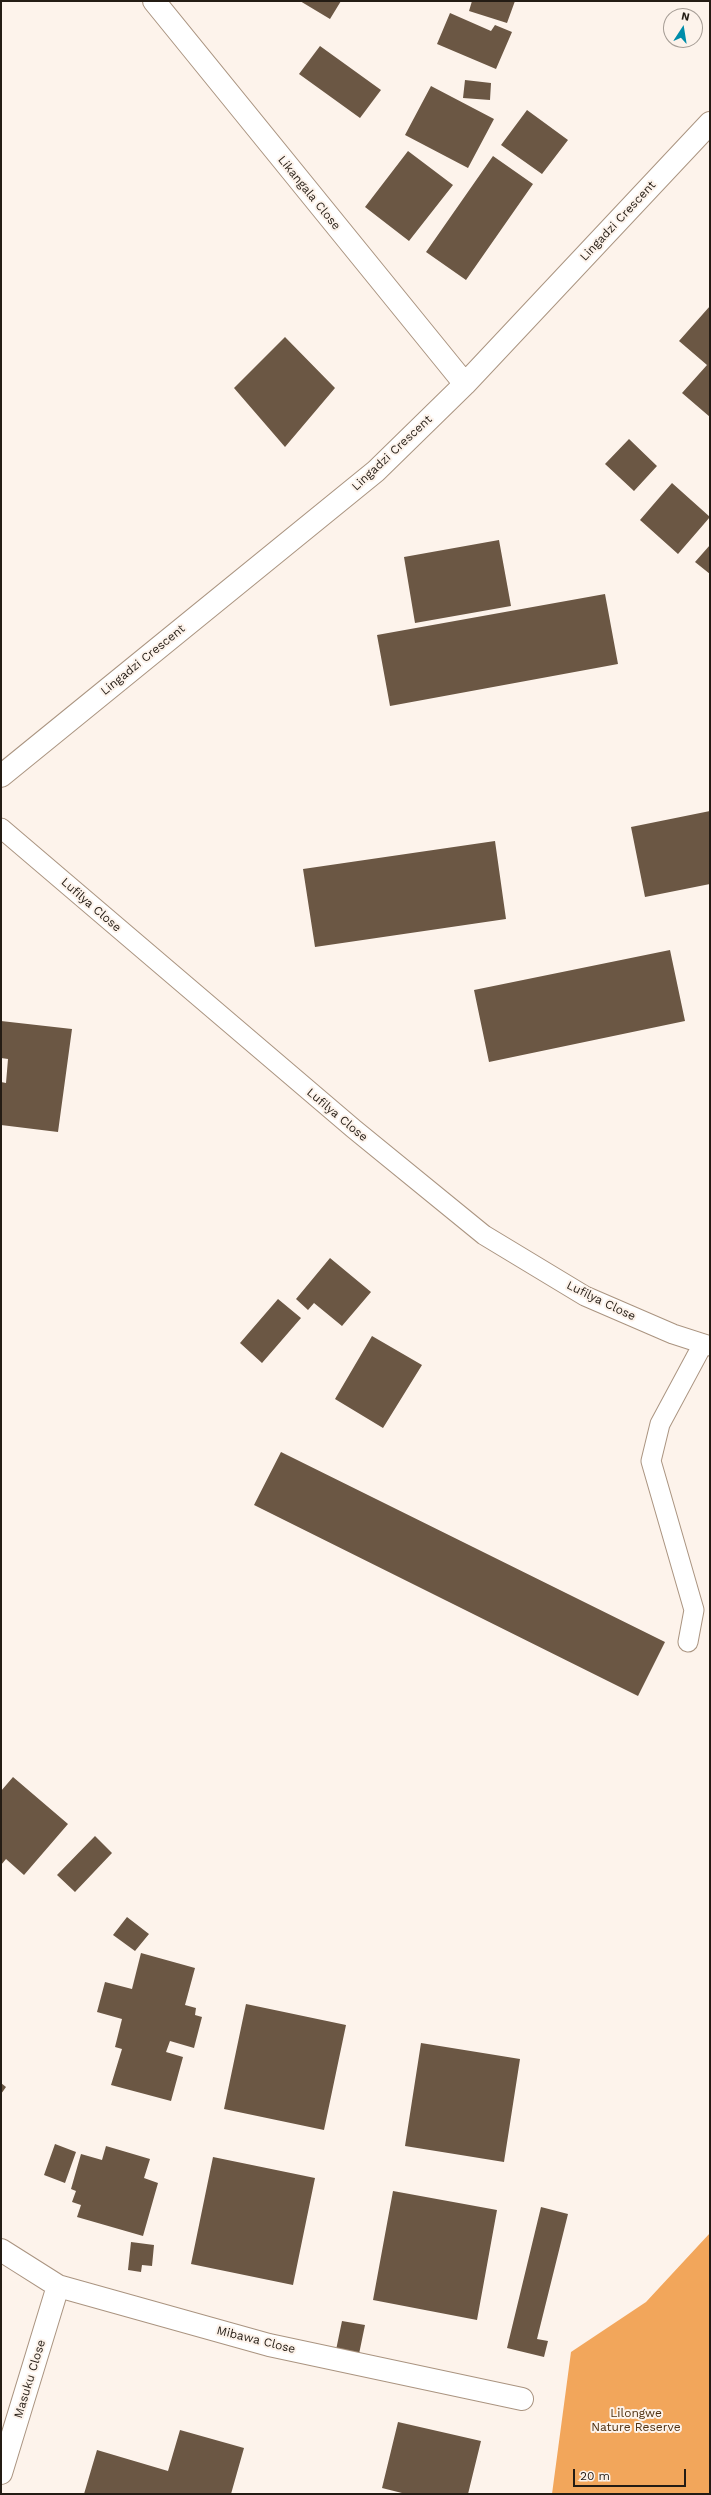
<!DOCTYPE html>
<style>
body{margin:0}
#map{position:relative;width:711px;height:2495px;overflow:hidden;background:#fdf3eb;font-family:"Work Sans",sans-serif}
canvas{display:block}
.frame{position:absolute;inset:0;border:2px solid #241c14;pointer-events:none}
.north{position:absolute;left:663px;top:8px;width:40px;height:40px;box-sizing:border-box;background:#fdf3eb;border:1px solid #a69d95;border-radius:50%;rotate:12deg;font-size:11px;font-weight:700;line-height:16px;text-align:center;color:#241c14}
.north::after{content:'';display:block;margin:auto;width:14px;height:18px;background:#008daa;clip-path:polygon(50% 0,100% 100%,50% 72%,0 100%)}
.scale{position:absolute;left:573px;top:2469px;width:113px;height:18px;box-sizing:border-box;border:2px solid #241c14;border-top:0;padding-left:5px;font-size:12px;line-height:14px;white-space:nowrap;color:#241c14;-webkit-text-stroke:3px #fdf3eb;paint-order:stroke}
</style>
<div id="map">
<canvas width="711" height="2495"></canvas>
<div class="frame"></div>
<div class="north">N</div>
<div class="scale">20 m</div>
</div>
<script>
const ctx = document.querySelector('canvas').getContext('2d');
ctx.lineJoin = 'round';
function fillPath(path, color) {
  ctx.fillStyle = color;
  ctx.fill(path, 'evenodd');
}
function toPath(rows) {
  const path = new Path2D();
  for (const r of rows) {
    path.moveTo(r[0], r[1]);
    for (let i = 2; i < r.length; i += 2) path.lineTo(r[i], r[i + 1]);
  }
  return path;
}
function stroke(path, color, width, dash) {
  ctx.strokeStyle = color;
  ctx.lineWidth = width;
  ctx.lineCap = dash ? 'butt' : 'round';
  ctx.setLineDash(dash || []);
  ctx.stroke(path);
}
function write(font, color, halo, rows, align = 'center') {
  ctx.font = font + ' "Work Sans",sans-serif';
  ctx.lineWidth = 4;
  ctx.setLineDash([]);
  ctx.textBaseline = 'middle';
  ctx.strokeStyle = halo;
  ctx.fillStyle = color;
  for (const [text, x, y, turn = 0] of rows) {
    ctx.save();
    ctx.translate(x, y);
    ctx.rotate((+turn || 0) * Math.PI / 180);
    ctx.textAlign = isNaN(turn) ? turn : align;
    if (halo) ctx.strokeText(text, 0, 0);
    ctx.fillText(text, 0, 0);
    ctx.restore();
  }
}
const forest = toPath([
 [710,2233,710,2494,552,2494,571,2352,646,2302]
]);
const building = toPath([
 [300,1,341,1,330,19],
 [472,1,515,1,507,23,469,11],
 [450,13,491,31,495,25,512,32,496,69,437,44],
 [320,46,381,90,360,118,299,74],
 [465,80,491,83,490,100,463,98],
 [431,86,494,119,468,168,405,135],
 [527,110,568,140,542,174,501,145],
 [408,151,453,185,409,241,365,207],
 [493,156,533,184,466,280,426,252],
 [710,306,710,417,682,393,707,365,679,341],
 [285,337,335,388,285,447,234,388],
 [629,439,657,466,634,491,605,464],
 [672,483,710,517,678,554,640,520],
 [499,540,511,606,415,623,404,557],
 [710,545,710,574,695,562],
 [605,594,618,664,390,706,377,635],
 [710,811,710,884,645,897,631,827],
 [495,841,506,919,315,947,303,869],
 [670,950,685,1021,489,1062,474,990],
 [1,1021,72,1029,58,1132,1,1125,1,1082,6,1083,8,1059,1,1058],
 [330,1258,371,1292,342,1326,314,1303,308,1310,296,1299],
 [278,1299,301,1318,262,1363,240,1343],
 [372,1336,422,1365,383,1428,335,1399],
 [281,1452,665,1642,638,1696,254,1505],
 [13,1777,68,1824,24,1875,6,1859,1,1865,1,1791],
 [95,1836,112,1853,75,1892,57,1875],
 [127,1917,149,1934,135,1951,113,1935],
 [141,1953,195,1968,185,2005,196,2008,195,2015,202,2017,194,2048,170,2041,166,2052,183,2057,171,2101,111,2085,122,2049,115,2047,122,2019,97,2012,105,1982,132,1989],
 [246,2004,346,2025,324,2130,224,2109],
 [421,2043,520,2059,504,2162,405,2146],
 [1,2083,6,2087,1,2094],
 [55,2144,76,2152,65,2183,44,2175],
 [106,2146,150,2159,144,2178,158,2183,143,2236,77,2217,81,2205,72,2202,76,2191,71,2189,81,2154,102,2160],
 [213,2157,315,2178,293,2285,191,2264],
 [393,2191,497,2210,477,2320,373,2300],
 [541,2207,568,2214,537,2339,548,2341,544,2357,507,2348],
 [131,2242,154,2245,152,2266,142,2265,141,2272,128,2270],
 [342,2321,365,2325,359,2354,336,2350],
 [398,2422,481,2441,468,2494,406,2494,382,2488],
 [180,2430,244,2448,231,2494,84,2494,97,2450,168,2471]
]);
const lane = toPath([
 [1,828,354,1129,484,1235,585,1296,673,1334,710,1346],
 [688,1642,694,1610,651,1461,660,1424,703,1344]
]);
const street = toPath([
 [154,1,465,384],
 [1,776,376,471,465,384,710,123],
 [1,2250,58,2286,269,2345,522,2399],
 [1,2473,58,2286]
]);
const streetNames = [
 ["Likangala Close",309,193,51],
 ["Lingadzi Crescent",618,221,-47],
 ["Lingadzi Crescent",392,453,-43],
 ["Lingadzi Crescent",143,660,-39],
 ["Lufilya Close",91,905,41],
 ["Lufilya Close",337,1115,40],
 ["Lufilya Close",601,1301,26],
 ["Mibawa Close",256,2340,14],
 ["Masuku Close",30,2379,-73]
];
const parkNames = [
 ["Lilongwe",636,2413],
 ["Nature Reserve",636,2427]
];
fillPath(forest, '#f2a65b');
fillPath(building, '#6b5744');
stroke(lane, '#aa9480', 21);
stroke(street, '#aa9480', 24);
stroke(lane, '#fff', 19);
stroke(street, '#fff', 22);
write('12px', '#241c14', '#fdf3eb', streetNames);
write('12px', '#4c2e0e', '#fdf3eb', parkNames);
</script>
